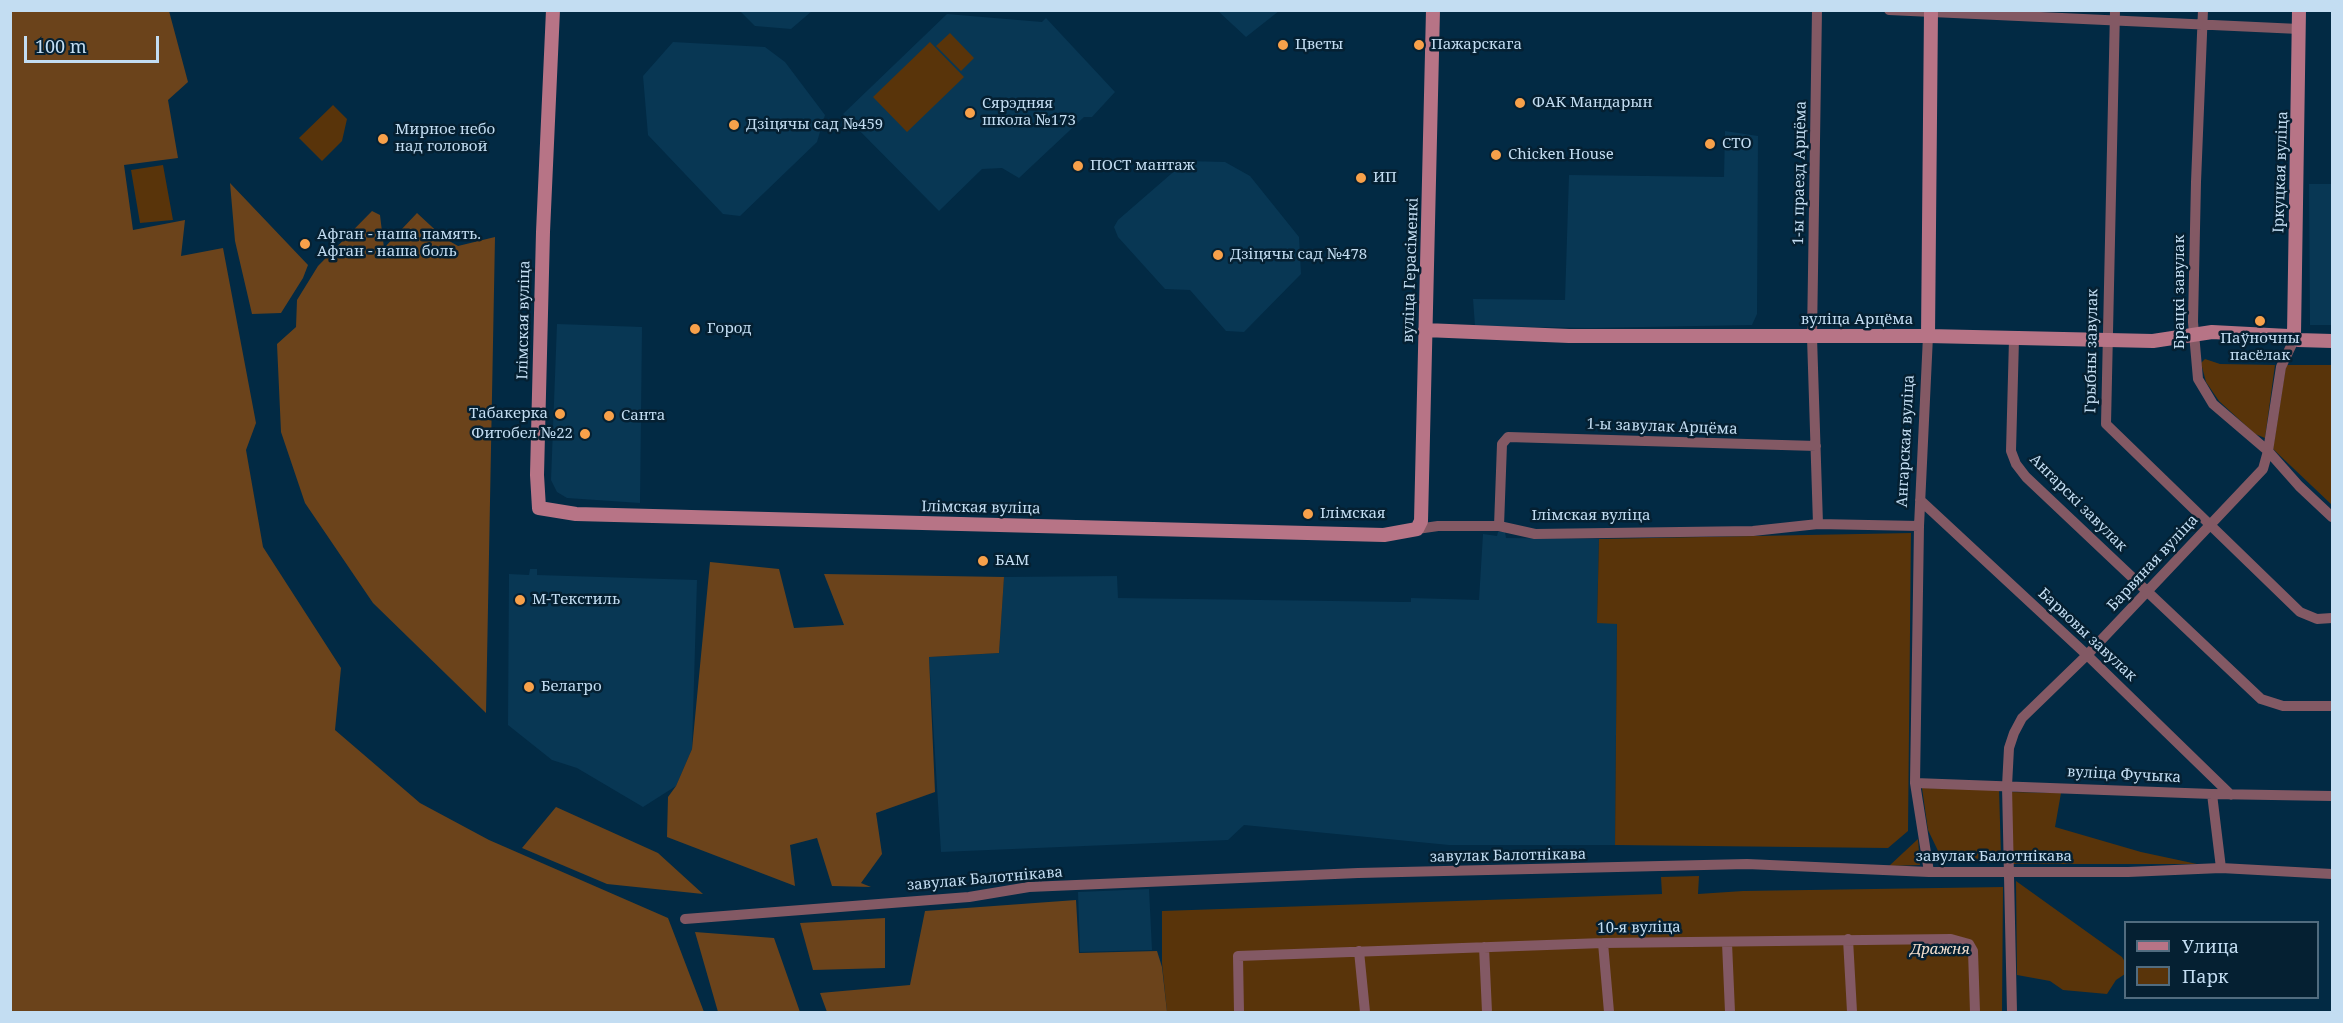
<!DOCTYPE html>
<meta charset="utf-8">
<style>
body{margin:0}
#map{position:relative;width:2343px;height:1023px;overflow:hidden;background:#022a44;font-family:"Noto Serif",serif}
canvas{display:block}
.frame{position:absolute;inset:0;border:12px solid #c3ddf2;pointer-events:none}
.legend{position:absolute;left:2124px;top:921px;width:195px;height:78px;box-sizing:border-box;background:#052032;border:2px solid #516c7f;margin:0;padding:8px 10px;list-style:none;font-size:18px;color:#c3ddf2}
.legend li{display:flex;align-items:center;gap:12px;height:30px}
.legend b{width:30px;border:2px solid #516c7f}
.scale{position:absolute;left:24px;top:36px;width:135px;height:27px;box-sizing:border-box;border:3px solid #c3ddf2;border-top:0;padding-left:8px;font-size:18px;line-height:21px;white-space:nowrap;color:#c3ddf2;-webkit-text-stroke:4px #052032;paint-order:stroke}
</style>
<div id="map">
<canvas width="2343" height="1023"></canvas>
<div class="frame"></div>
<ul class="legend">
<li><b style="height:8px;background:#b77486"></b>Улица</li>
<li><b style="height:16px;background:#59340a"></b>Парк</li>
</ul>
<div class="scale">100 m</div>
</div>
<script>
const ctx = document.querySelector('canvas').getContext('2d');
ctx.lineJoin = 'round';
function fillPath(path, color) {
  ctx.fillStyle = color;
  ctx.fill(path, 'evenodd');
}
function toPath(rows) {
  const path = new Path2D();
  for (const r of rows) {
    path.moveTo(r[0], r[1]);
    for (let i = 2; i < r.length; i += 2) path.lineTo(r[i], r[i + 1]);
  }
  return path;
}
function stroke(path, color, width, dash) {
  ctx.strokeStyle = color;
  ctx.lineWidth = width;
  ctx.lineCap = dash ? 'butt' : 'round';
  ctx.setLineDash(dash || []);
  ctx.stroke(path);
}
function write(font, color, halo, rows, align = 'center') {
  ctx.font = font + ' "Noto Serif",serif';
  ctx.lineWidth = 5;
  ctx.setLineDash([]);
  ctx.textBaseline = 'middle';
  ctx.strokeStyle = halo;
  ctx.fillStyle = color;
  for (const [text, x, y, turn = 0] of rows) {
    ctx.save();
    ctx.translate(x, y);
    ctx.rotate((+turn || 0) * Math.PI / 180);
    ctx.textAlign = isNaN(turn) ? turn : align;
    if (halo) ctx.strokeText(text, 0, 0);
    ctx.fillText(text, 0, 0);
    ctx.restore();
  }
}
const built = toPath([
 [740,11,812,11,791,29,755,26],
 [1218,11,1279,11,1246,37],
 [947,14,1042,22,1046,18,1115,92,1092,117,1084,117,1019,178,1002,168,982,169,939,211,843,114],
 [673,42,765,47,785,62,825,115,817,142,740,216,723,214,648,135,643,76],
 [1725,131,1758,136,1757,314,1752,325,1590,328,1475,326,1473,299,1565,300,1569,175,1724,177],
 [1186,161,1225,162,1250,176,1299,237,1301,274,1244,332,1226,331,1190,290,1165,289,1118,237,1114,227,1118,220],
 [2309,184,2332,184,2332,325,2310,325],
 [557,324,642,327,640,503,567,498,557,492,551,480],
 [1498,532,1505,532,1506,538,1599,539,1597,622,1617,623,1615,845,1449,845,1244,825,1228,840,941,852,929,657,999,653,1004,577,1117,576,1118,598,1405,602,1411,602,1411,598,1479,600,1483,534,1497,536],
 [530,569,537,569,537,575,697,580,692,749,676,786,643,807,577,768,552,760,508,725,509,574,529,575],
 [1149,889,1152,950,1080,952,1078,892]
]);
const green = toPath([
 [950,33,974,58,961,71,936,46],
 [930,42,964,77,907,132,873,97],
 [333,105,347,119,342,141,322,161,299,138],
 [163,165,173,220,140,223,131,170],
 [2205,359,2220,364,2275,365,2265,438,2255,434,2219,401,2206,382,2201,363],
 [2286,365,2332,365,2332,505,2273,449],
 [1911,533,1908,831,1888,848,1615,845,1617,624,1597,623,1599,539],
 [1922,788,1999,789,2001,855,1990,863,1951,861,1940,855,1928,830],
 [2009,792,2061,793,2055,827,2141,852,2197,864,2012,864],
 [1918,839,1920,865,1889,866],
 [1699,876,1698,894,1743,891,2003,887,2002,1012,1167,1012,1162,963,1162,911,1662,894,1661,877],
 [2016,881,2122,957,2125,962,2125,974,2116,980,2107,994,2063,990,2050,981,2017,975]
]);
const forest = toPath([
 [10,11,169,11,188,82,168,100,178,158,124,165,133,230,185,220,181,256,223,248,256,423,246,450,263,547,341,668,335,730,420,803,489,840,668,918,704,1012,11,1012],
 [230,183,308,265,303,278,281,313,252,314,235,241],
 [372,211,380,215,384,248,417,213,444,238,458,246,495,237,486,713,373,603,305,503,281,432,277,344,296,327,297,300,318,266],
 [710,562,779,569,794,628,844,625,824,574,1004,577,999,653,929,657,935,792,876,813,882,854,861,883,871,887,832,886,817,838,790,845,795,886,667,837,668,797,676,786,692,749],
 [556,807,658,853,703,894,607,884,522,848],
 [1076,900,1079,953,1157,951,1162,967,1167,1012,827,1012,820,993,910,985,925,911],
 [885,918,885,968,813,970,800,923],
 [695,932,774,938,800,1012,718,1012]
]);
const street = toPath([
 [1817,10,1812,337,1818,524],
 [1889,10,2299,29],
 [2115,10,2106,424,2300,612,2317,619,2332,618],
 [2203,10,2196,182,2193,322,2198,379,2213,404,2268,451,2299,486,2332,517],
 [1928,336,1919,526,1915,783,1929,872],
 [2014,339,2011,451,2016,464,2026,477,2261,699,2283,706,2332,706],
 [1920,500,2087,655,2231,795],
 [1499,526,1502,444,1508,437,1816,446],
 [1417,529,1438,526,1499,526,1535,534,1753,531,1818,524,1919,526],
 [1915,783,2212,794,2332,796],
 [2212,794,2221,868],
 [685,919,969,897,1029,887,1358,873,1747,864,1929,872,2128,872,2221,868,2332,874],
 [1848,939,1852,1012],
 [1603,943,1609,1012],
 [1727,943,1730,1012],
 [1484,947,1487,1012],
 [1359,951,1365,1012],
 [1239,1012,1238,956,1603,943,1951,939,1969,944,1973,951,1975,1012],
 [2012,1012,2007,786,2009,748,2014,733,2022,718,2087,655,2263,469,2268,451,2281,367,2292,344]
]);
const secondary = toPath([
 [553,10,543,232,537,475,539,508,576,514,1384,535,1417,529,1421,521,1433,10],
 [1425,330,1569,336,1928,336,2153,341,2212,332,2288,336],
 [2294,334,2299,10],
 [1928,336,1931,10],
 [2298,340,2332,341]
]);
const markers = [
 [1283,45,6,"#f8a14a"],
 [1419,45,6,"#f8a14a"],
 [1520,103,6,"#f8a14a"],
 [970,113,6,"#f8a14a"],
 [734,125,6,"#f8a14a"],
 [383,139,6,"#f8a14a"],
 [1710,144,6,"#f8a14a"],
 [1496,155,6,"#f8a14a"],
 [1078,166,6,"#f8a14a"],
 [1361,178,6,"#f8a14a"],
 [305,244,6,"#f8a14a"],
 [1218,255,6,"#f8a14a"],
 [2260,321,6,"#f8a14a"],
 [695,329,6,"#f8a14a"],
 [560,414,6,"#f8a14a"],
 [609,416,6,"#f8a14a"],
 [585,434,6,"#f8a14a"],
 [1308,514,6,"#f8a14a"],
 [983,561,6,"#f8a14a"],
 [520,600,6,"#f8a14a"],
 [529,687,6,"#f8a14a"]
];
const poiNames = [
 ["Цветы",1295,45],
 ["Пажарскага",1431,45],
 ["ФАК Мандарын",1532,103],
 ["Сярэдняя",982,104],
 ["школа №173",982,121],
 ["Дзіцячы сад №459",746,125],
 ["Мирное небо",395,130],
 ["над головой",395,147],
 ["СТО",1722,144],
 ["Chicken House",1508,155],
 ["ПОСТ мантаж",1090,166],
 ["ИП",1373,178],
 ["Афган - наша память.",317,235],
 ["Афган - наша боль",317,252],
 ["Дзіцячы сад №478",1230,255],
 ["Город",707,329],
 ["Паўночны",2260,339,"center"],
 ["пасёлак",2260,356,"center"],
 ["Табакерка",548,414,"right"],
 ["Санта",621,416],
 ["Фитобел №22",573,434,"right"],
 ["Ілімская",1320,514],
 ["БАМ",995,561],
 ["М-Текстиль",532,600],
 ["Белагро",541,687]
];
const streetNames = [
 ["Іркуцкая вуліца",2281,172,-88],
 ["1-ы праезд Арцёма",1800,173,-89],
 ["вуліца Герасіменкі",1411,270,-88],
 ["Брацкі завулак",2180,292,-90],
 ["Ілімская вуліца",524,320,-89],
 ["вуліца Арцёма",1857,320],
 ["Грыбны завулак",2092,351,-89],
 ["1-ы завулак Арцёма",1662,427,2],
 ["Ангарская вуліца",1906,441,-87],
 ["Ангарскі завулак",2078,503,45],
 ["Ілімская вуліца",981,508,1],
 ["Ілімская вуліца",1591,516],
 ["Барвяная вуліца",2153,563,-47],
 ["Барвовы завулак",2087,635,43],
 ["вуліца Фучыка",2124,775,3],
 ["завулак Балотнікава",1508,856,-1],
 ["завулак Балотнікава",1994,857],
 ["завулак Балотнікава",985,879,-5],
 ["10-я вуліца",1639,928,-1]
];
const parkNames = [
 ["Дражня",1940,950]
];
fillPath(built, '#083754');
fillPath(green, '#59340a');
fillPath(forest, '#6b431b');
stroke(street, '#835964', 10);
stroke(secondary, '#b77486', 14);
for (const [x, y, r, color] of markers) {
  const dot = new Path2D();
  dot.arc(x, y, r, 0, 2 * Math.PI);
  ctx.fillStyle = color;
  ctx.fill(dot);
  stroke(dot, '#052032', 2);
}
write('15px', '#c3ddf2', '#052032', poiNames, 'left');
write('15px', '#c3ddf2', '#052032', streetNames);
write('italic 15px', '#f2decd', '#052032', parkNames);
</script>
